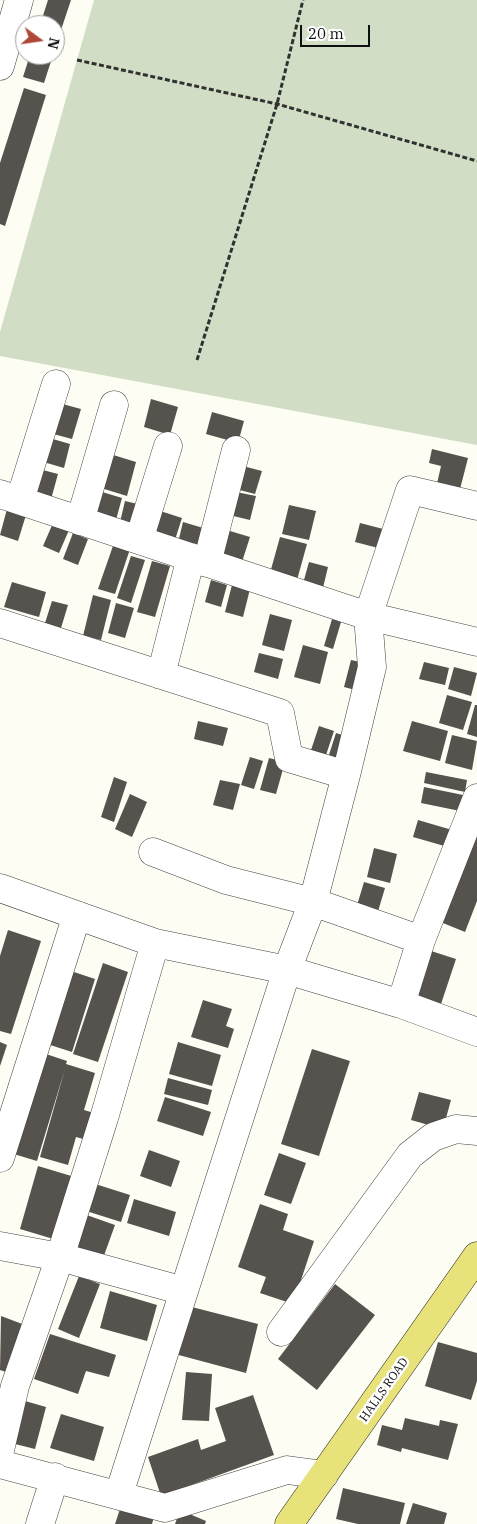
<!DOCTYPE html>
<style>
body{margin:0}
#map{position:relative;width:477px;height:1524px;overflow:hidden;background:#fdfdf3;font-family:"IBM Plex Serif",serif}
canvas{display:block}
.north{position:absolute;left:15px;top:15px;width:50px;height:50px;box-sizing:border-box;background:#fff;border:1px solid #9f9f9f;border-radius:50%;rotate:104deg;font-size:14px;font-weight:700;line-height:20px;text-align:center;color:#0f0f0f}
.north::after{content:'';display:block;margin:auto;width:18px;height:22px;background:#ae4938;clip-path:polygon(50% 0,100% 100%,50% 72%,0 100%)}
.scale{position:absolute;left:300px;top:25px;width:70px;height:22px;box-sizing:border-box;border:2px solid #0f0f0f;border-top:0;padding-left:6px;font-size:15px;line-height:18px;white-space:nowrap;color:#0f0f0f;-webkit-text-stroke:4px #fff;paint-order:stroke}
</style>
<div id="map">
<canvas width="477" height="1524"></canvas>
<div class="north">N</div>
<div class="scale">20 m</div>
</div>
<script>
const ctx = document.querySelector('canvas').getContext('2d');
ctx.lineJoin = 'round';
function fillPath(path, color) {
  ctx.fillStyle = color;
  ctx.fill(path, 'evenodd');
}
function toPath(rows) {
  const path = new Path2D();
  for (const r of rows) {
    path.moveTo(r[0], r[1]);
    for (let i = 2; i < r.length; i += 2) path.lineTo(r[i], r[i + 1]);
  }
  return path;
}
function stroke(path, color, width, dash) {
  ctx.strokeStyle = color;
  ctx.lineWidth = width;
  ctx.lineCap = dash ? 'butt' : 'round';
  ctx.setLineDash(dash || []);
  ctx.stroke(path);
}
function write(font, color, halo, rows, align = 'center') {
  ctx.font = font + ' "IBM Plex Serif",serif';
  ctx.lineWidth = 5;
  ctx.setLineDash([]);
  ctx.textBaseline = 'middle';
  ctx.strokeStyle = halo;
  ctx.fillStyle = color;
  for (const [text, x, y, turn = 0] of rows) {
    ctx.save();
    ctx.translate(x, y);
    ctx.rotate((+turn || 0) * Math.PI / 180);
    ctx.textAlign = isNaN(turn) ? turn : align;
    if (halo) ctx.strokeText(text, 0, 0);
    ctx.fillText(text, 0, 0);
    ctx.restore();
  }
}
const cemetery = toPath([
 [94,0,477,0,477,445,0,356,0,332]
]);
const building = toPath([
 [48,0,71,0,55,48,55,25,40,25],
 [30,55,53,55,44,83,23,77],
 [24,88,46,95,5,226,0,224,0,163],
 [151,399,178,407,170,435,144,427],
 [55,402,81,409,72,439,46,432],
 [212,412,244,421,238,443,206,434],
 [46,437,70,444,64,468,40,461],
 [432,449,468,458,459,493,436,488,441,466,429,463],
 [110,454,136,462,127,496,101,488],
 [239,465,262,471,255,494,232,488],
 [35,468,58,474,50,503,27,496],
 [99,491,122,498,114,527,91,520],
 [231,491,256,496,250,520,225,514],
 [125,501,146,506,140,528,120,522],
 [289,505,316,511,309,540,282,534],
 [7,509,26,515,18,541,0,535],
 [154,509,182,518,173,546,146,537],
 [183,522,210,530,204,554,177,547],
 [53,523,69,530,59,553,43,546],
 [360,523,391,531,386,550,355,542],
 [220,528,250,537,241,565,212,556],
 [73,533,88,539,78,565,63,559],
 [280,537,307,544,297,580,270,573],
 [114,543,130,549,115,594,98,589],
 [131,556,145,560,131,603,117,598],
 [152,561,170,566,155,617,137,612],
 [309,562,328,567,322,592,302,587],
 [211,580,227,585,221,607,205,602],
 [12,582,46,592,39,617,4,607],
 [232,585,250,589,243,617,225,612],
 [93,595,111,600,101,640,83,636],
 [52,601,68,605,61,628,45,623],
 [116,603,134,608,125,638,108,633],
 [270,614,292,620,284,651,262,645],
 [332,619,341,622,333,649,324,646],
 [303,645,328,652,320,684,294,677],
 [259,653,283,659,278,679,254,672],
 [351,660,370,664,363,692,344,687],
 [424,662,449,668,445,685,419,679],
 [454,667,477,673,471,696,448,689],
 [447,695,472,702,463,730,439,723],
 [475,705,477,705,477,737,467,734],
 [198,721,228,728,223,746,194,739],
 [412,721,448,731,440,761,403,751],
 [319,726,334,731,324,761,309,756],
 [336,733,352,738,342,770,326,764],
 [452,735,477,741,472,770,445,763],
 [250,757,263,761,254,789,241,785],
 [269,758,285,762,276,794,260,790],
 [426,772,467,780,465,792,424,783],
 [114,777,127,782,114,822,101,817],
 [220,780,240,784,233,810,213,805],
 [424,787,468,796,465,812,421,803],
 [130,794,147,802,132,837,115,829],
 [418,820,459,832,455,849,413,837],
 [471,835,477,837,477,901,465,932,438,921],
 [374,848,397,854,390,883,367,877],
 [364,882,385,888,376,918,355,912],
 [8,930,41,941,11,1034,0,1031,0,956],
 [428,950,456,959,439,1010,411,1000],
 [103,963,128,972,98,1062,73,1054],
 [68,970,95,979,72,1052,44,1043],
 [203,1000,232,1009,226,1026,234,1029,228,1048,191,1037],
 [0,1042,7,1045,0,1066],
 [178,1042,221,1055,212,1086,169,1074],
 [312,1049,350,1061,319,1156,281,1144],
 [37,1051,67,1061,66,1064,95,1073,84,1110,94,1113,87,1140,76,1137,68,1165,40,1157,65,1069,37,1161,7,1152],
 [168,1078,212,1090,208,1105,164,1094],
 [419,1092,451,1100,443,1129,411,1120],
 [165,1097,211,1112,203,1136,157,1121],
 [149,1150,180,1161,171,1187,140,1176],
 [279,1153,306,1163,291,1204,264,1195],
 [38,1166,78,1178,60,1241,20,1229],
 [89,1182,130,1195,121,1222,80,1209],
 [134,1199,176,1212,169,1236,127,1223],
 [260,1204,288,1214,283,1230,314,1241,293,1304,260,1293,266,1277,238,1267],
 [81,1213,115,1225,102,1261,68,1249],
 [79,1276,100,1284,79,1338,58,1329],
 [335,1284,375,1315,317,1390,278,1359],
 [110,1291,157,1305,147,1341,100,1328],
 [188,1306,258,1324,246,1373,175,1354],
 [1,1316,25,1325,9,1373,0,1370],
 [50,1334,116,1355,109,1377,86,1371,78,1394,34,1379],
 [438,1342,477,1353,477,1381,471,1400,425,1386],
 [186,1372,212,1374,209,1421,182,1420],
 [253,1395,274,1455,161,1496,148,1457,198,1439,201,1450,226,1441,215,1408],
 [18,1399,46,1407,35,1449,7,1442],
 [61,1414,104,1427,94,1461,50,1448],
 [405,1418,439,1426,440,1420,458,1424,448,1460,402,1448,401,1452,377,1445,382,1425,402,1430],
 [343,1488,405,1503,400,1524,358,1524,336,1519],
 [413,1503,447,1513,444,1524,406,1524],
 [121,1506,154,1517,152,1524,115,1524],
 [180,1510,206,1521,205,1524,175,1524]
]);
const path = toPath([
 [77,60,277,104,477,161],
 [197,360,277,104,303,0]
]);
const minor = toPath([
 [0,66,19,0],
 [0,494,368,616,477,642],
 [20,500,56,384],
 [80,521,114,405],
 [139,540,168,446],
 [207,563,236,450],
 [0,623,280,713,289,758,346,775,313,902,287,970,184,1291],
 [161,675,191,557],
 [346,775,372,667,368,616,410,490,477,506],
 [153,852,226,880,313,902,421,940],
 [0,888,155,943,287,970,401,1004,477,1032],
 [401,1004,421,940,477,798],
 [0,1158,77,915],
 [0,1246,60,1257,184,1291,119,1494],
 [281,1332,410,1155,433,1137,456,1129,477,1131],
 [0,1450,15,1386,60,1257,104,1118,155,943],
 [0,1464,165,1508,287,1470,324,1475],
 [40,1524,55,1477]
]);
const major = toPath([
 [289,1524,477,1256]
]);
const streetNames = [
 ["HALLS ROAD",384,1390,-55]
];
fillPath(cemetery, '#d1dec5');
fillPath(building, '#56524d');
stroke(minor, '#424242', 29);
stroke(major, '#202020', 29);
stroke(path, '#313131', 3, [5, 2.5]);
stroke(minor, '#fff', 28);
stroke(major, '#e7e279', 28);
write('12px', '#0f0f0f', '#fff', streetNames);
</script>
